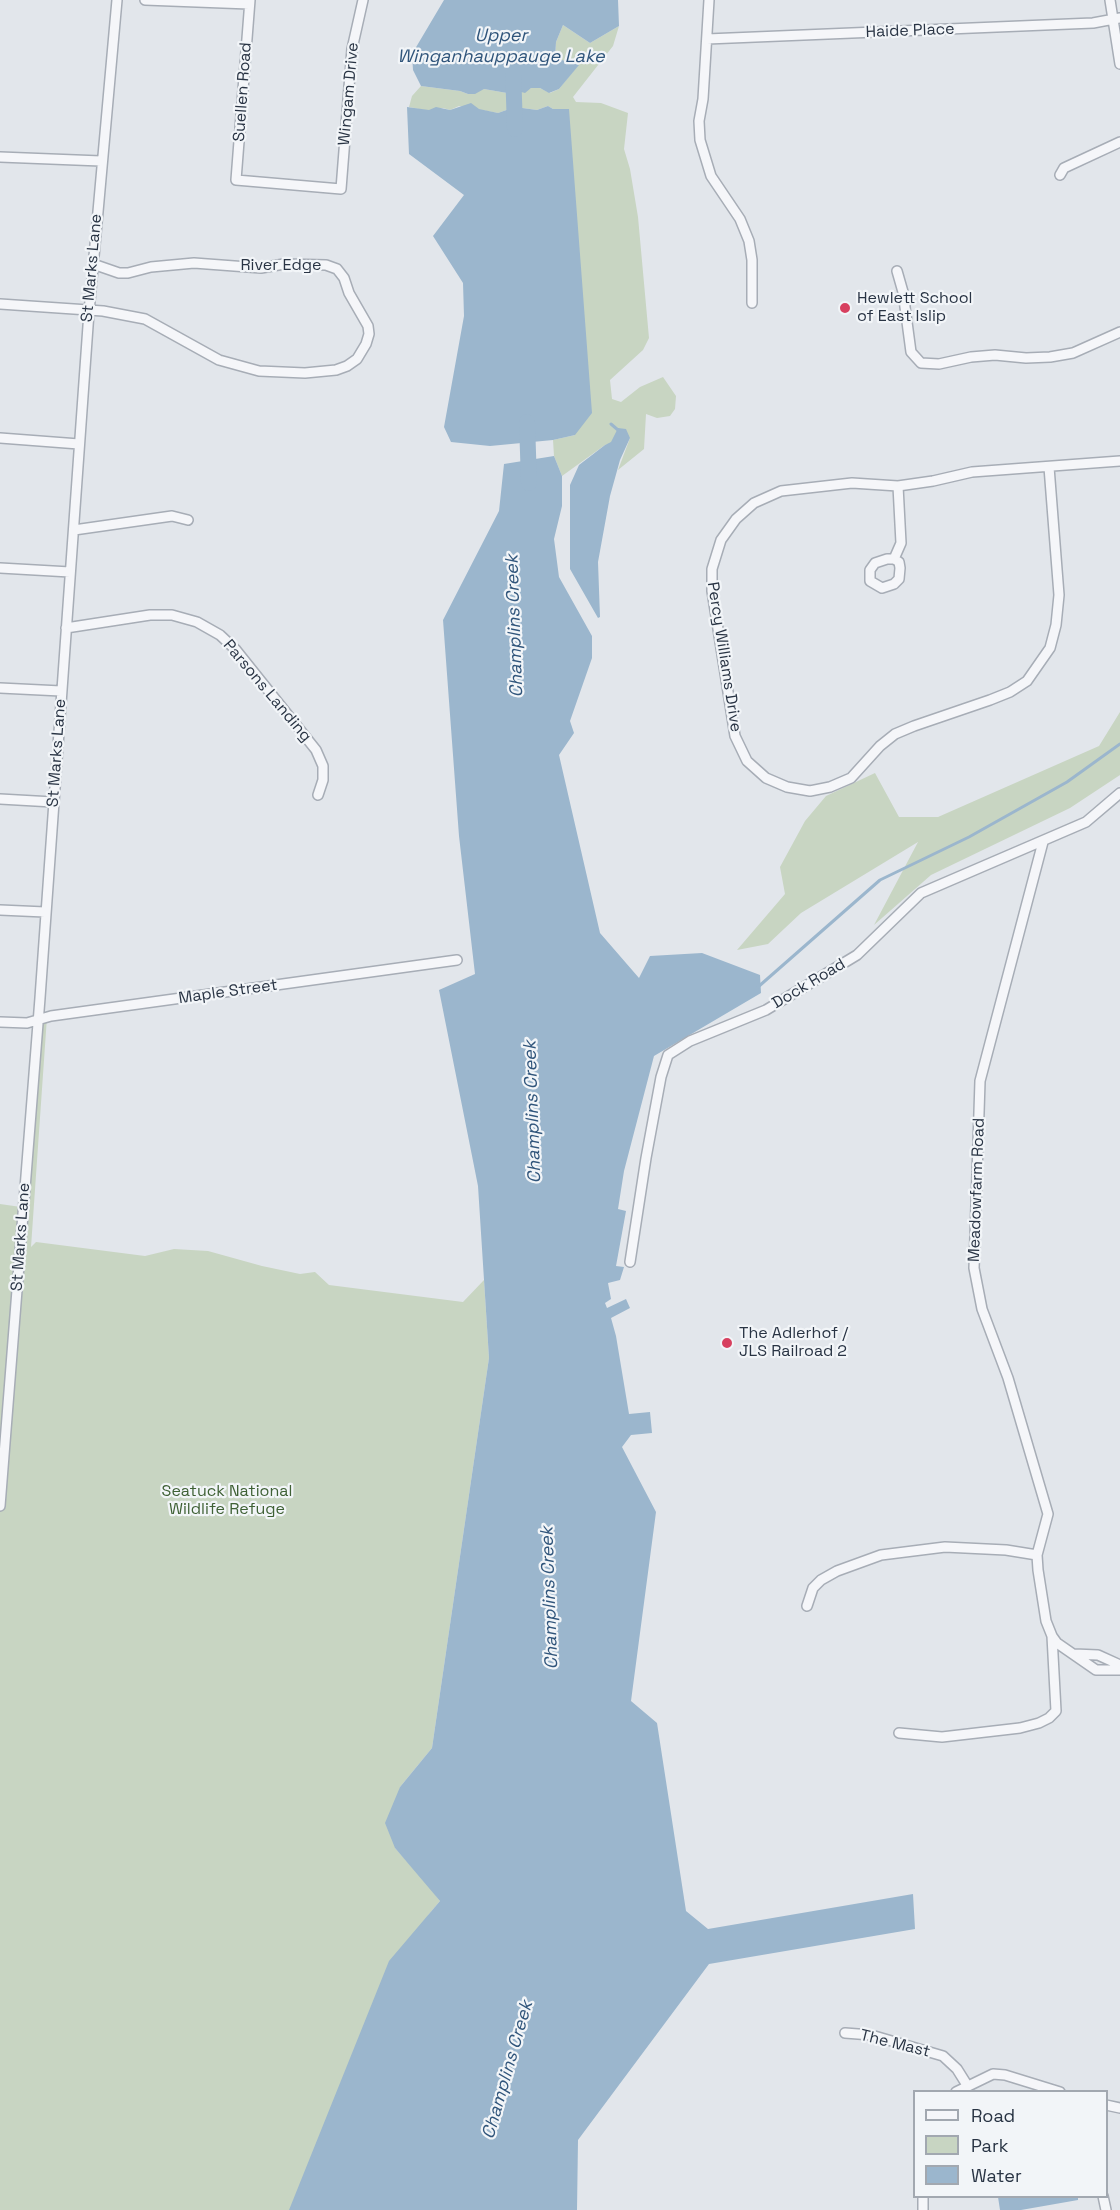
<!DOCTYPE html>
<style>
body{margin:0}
#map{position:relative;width:1120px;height:2210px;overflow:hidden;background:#e2e6eb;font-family:"Space Grotesk",sans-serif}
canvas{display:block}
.legend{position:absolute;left:913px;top:2090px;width:195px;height:108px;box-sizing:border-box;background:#f2f5f8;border:2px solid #a2a8b0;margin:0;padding:8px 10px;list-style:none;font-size:18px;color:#293444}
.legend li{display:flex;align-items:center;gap:12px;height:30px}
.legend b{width:30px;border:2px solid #a2a8b0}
</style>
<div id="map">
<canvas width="1120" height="2210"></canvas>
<ul class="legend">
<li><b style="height:8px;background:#f5f6f9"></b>Road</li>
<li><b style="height:16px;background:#c8d5c2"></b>Park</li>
<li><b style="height:16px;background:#9bb6cd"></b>Water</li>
</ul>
</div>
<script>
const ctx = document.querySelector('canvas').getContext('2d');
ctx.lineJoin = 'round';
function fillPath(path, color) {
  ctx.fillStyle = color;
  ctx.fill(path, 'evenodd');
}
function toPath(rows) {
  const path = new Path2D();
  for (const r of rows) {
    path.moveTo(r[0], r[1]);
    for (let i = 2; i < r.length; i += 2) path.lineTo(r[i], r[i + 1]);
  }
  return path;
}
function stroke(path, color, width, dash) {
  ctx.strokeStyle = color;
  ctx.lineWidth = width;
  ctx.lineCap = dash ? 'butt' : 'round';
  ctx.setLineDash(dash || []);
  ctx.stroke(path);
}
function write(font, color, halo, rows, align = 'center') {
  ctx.font = font + ' "Space Grotesk",sans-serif';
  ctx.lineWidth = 4.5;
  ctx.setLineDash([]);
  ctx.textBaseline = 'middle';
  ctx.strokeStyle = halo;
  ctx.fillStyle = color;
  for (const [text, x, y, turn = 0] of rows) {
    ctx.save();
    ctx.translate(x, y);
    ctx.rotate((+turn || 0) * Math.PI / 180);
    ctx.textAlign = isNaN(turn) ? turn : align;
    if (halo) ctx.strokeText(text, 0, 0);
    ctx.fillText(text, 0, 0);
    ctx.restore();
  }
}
const green = toPath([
 [563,25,590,43,619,26,613,46,573,97,576,102,601,103,628,113,624,149,630,169,638,217,649,338,643,350,610,380,612,399,621,402,640,387,663,377,676,396,675,409,670,416,657,418,646,414,644,449,618,470,630,438,605,445,562,476,554,456,553,440,575,435,553,109,548,106,537,110,515,107,498,113,459,106,450,110,443,108,429,111,409,107,412,96,421,86,460,91,468,94,484,89,507,93,514,90,521,92,531,88,540,88,550,93,559,89,578,65,555,58,556,42],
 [1120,712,1120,775,1070,808,931,875,874,925,918,842,801,913,768,944,737,950,785,894,780,867,805,821,826,796,875,773,899,817,938,817,1099,746],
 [47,1017,31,1247,36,1242,145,1256,174,1249,208,1251,262,1266,300,1274,315,1272,329,1285,463,1302,484,1280,489,1358,432,1748,400,1787,395,1848,429,1886,440,1901,429,1914,290,2210,0,2210,0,1204,21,1207,37,1025]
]);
const water = toPath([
 [444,0,618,0,619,26,590,43,563,25,556,42,555,58,579,65,559,89,549,93,540,88,531,88,525,93,514,90,507,93,484,89,475,94,468,94,460,91,421,86,413,70,412,54],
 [471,103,479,109,498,113,515,107,537,110,548,106,553,109,569,109,592,413,575,435,553,440,490,446,451,442,444,427,464,316,463,283,433,236,464,195,409,154,407,107,429,110,436,107,450,110],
 [618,428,626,429,630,438,620,460,610,496,598,562,600,617,598,618,570,569,570,485,579,465,605,445,611,442],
 [554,456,562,476,562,506,554,539,559,577,592,636,592,658,570,721,574,733,559,755,600,933,639,978,650,956,702,953,760,975,761,993,654,1056,624,1171,618,1209,626,1211,616,1266,624,1267,620,1280,608,1283,611,1299,605,1303,607,1308,626,1299,630,1308,611,1318,616,1336,629,1414,650,1412,652,1433,631,1435,622,1447,656,1512,631,1701,657,1723,686,1911,708,1929,913,1894,915,1929,709,1964,578,2140,577,2210,289,2210,389,1961,440,1901,395,1848,385,1823,400,1787,432,1748,489,1358,478,1186,439,990,475,974,459,836,443,620,499,511,504,464],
 [1078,2197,1078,2200,1021,2210,1000,2210,998,2197]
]);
const stream = toPath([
 [611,424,618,430],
 [758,987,880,880,969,837,1067,782,1120,744]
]);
const river = toPath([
 [513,68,515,129],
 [527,422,529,483]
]);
const minor = toPath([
 [145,0,249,4],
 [250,0,236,180,341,189,352,49,363,0],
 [709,0,703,99,699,121,700,140,711,176,740,219,749,241,752,260,752,303],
 [1110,0,1120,64],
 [707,39,1093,23,1120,18],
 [0,157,101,161],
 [1060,175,1064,168,1120,142],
 [897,271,903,292,911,352,921,363,939,364,971,357,995,355,1026,358,1050,357,1073,353,1120,332],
 [0,304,103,311,145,319,219,360,259,371,305,373,336,370,347,366,357,359,366,344,369,334,368,326,349,293,344,278,337,269,326,265,284,264,261,268,194,263,151,267,128,273,119,273,93,264],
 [0,438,79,444],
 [1049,467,1059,595,1056,625,1050,648,1027,681,1010,692,990,700,914,726,895,734,880,746,851,778,830,787,810,791,787,787,766,778,747,761,735,736,712,591,712,569,721,540,736,519,754,503,781,491,852,483,898,486,933,481,972,472,1120,461],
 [74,530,172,516,188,520],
 [894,559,887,559,875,563,870,570,870,581,882,588,894,584,899,579,900,568,899,562,894,559,901,543,898,486],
 [0,568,70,572],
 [66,628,150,615,172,615,197,622,220,635,236,650,316,750,323,766,323,780,318,795],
 [0,688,61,691],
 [0,799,53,802],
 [0,910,45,912],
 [0,1022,27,1023,51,1016,457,960],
 [630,1262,646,1158,661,1077,668,1055,690,1041,766,1010,857,955,921,893,1086,822,1120,793],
 [0,1506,40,998,89,312,117,0],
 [807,1606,813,1588,821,1580,837,1571,881,1555,945,1547,1006,1550,1037,1555],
 [1052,1636,1057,1643,1096,1670,1120,1670],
 [1074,1654,1098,1655,1120,1665],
 [899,1733,942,1737,1020,1728,1039,1723,1049,1718,1056,1711,1052,1636,1046,1621,1038,1570,1037,1555,1048,1514,1008,1378,982,1309,974,1268,980,1081,1043,842],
 [845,2033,871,2035,943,2056,957,2069,967,2085],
 [956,2092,993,2074,1005,2075,1060,2092],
 [1106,2105,1120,2108],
 [923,2196,923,2210],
 [1103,2196,1106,2210]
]);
const markers = [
 [845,308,6,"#d7405f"],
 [727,1343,6,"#d7405f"]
];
const streetNames = [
 ["Haide Place",910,31,-2],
 ["Suellen Road",243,92,-86],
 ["Wingam Drive",349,94,-85],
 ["River Edge",281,266],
 ["St Marks Lane",92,268,-85],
 ["Percy Williams Drive",724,657,81],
 ["Parsons Landing",267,691,50],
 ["St Marks Lane",57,753,-86],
 ["Dock Road",809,984,-31],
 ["Maple Street",228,992,-8],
 ["Meadowfarm Road",977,1190,-88],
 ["St Marks Lane",21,1237,-86],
 ["The Mast",895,2044,14]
];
const poiNames = [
 ["Hewlett School",857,299],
 ["of East Islip",857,317],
 ["The Adlerhof /",739,1334],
 ["JLS Railroad 2",739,1352]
];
const parkNames = [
 ["Seatuck National",227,1492],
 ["Wildlife Refuge",227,1510]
];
const waterNames = [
 ["Upper",501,36],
 ["Winganhauppauge Lake",501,57],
 ["Champlins Creek",515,626,-92],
 ["Champlins Creek",533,1112,-92],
 ["Champlins Creek",550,1598,-92],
 ["Champlins Creek",508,2070,-74]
];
fillPath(green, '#c8d5c2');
fillPath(water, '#9bb6cd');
stroke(stream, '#9bb6cd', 3);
stroke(river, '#9bb6cd', 16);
stroke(minor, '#a7adb6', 12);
stroke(minor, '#f5f6f9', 9);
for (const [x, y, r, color] of markers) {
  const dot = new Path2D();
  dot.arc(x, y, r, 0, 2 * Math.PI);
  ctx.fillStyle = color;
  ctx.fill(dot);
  stroke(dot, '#f2f5f8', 2);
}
write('16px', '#293444', '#f2f5f8', streetNames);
write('16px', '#293444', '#f2f5f8', poiNames, 'left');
write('16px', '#3f6135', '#f2f5f8', parkNames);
write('italic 18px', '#30557b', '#f2f5f8', waterNames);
</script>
